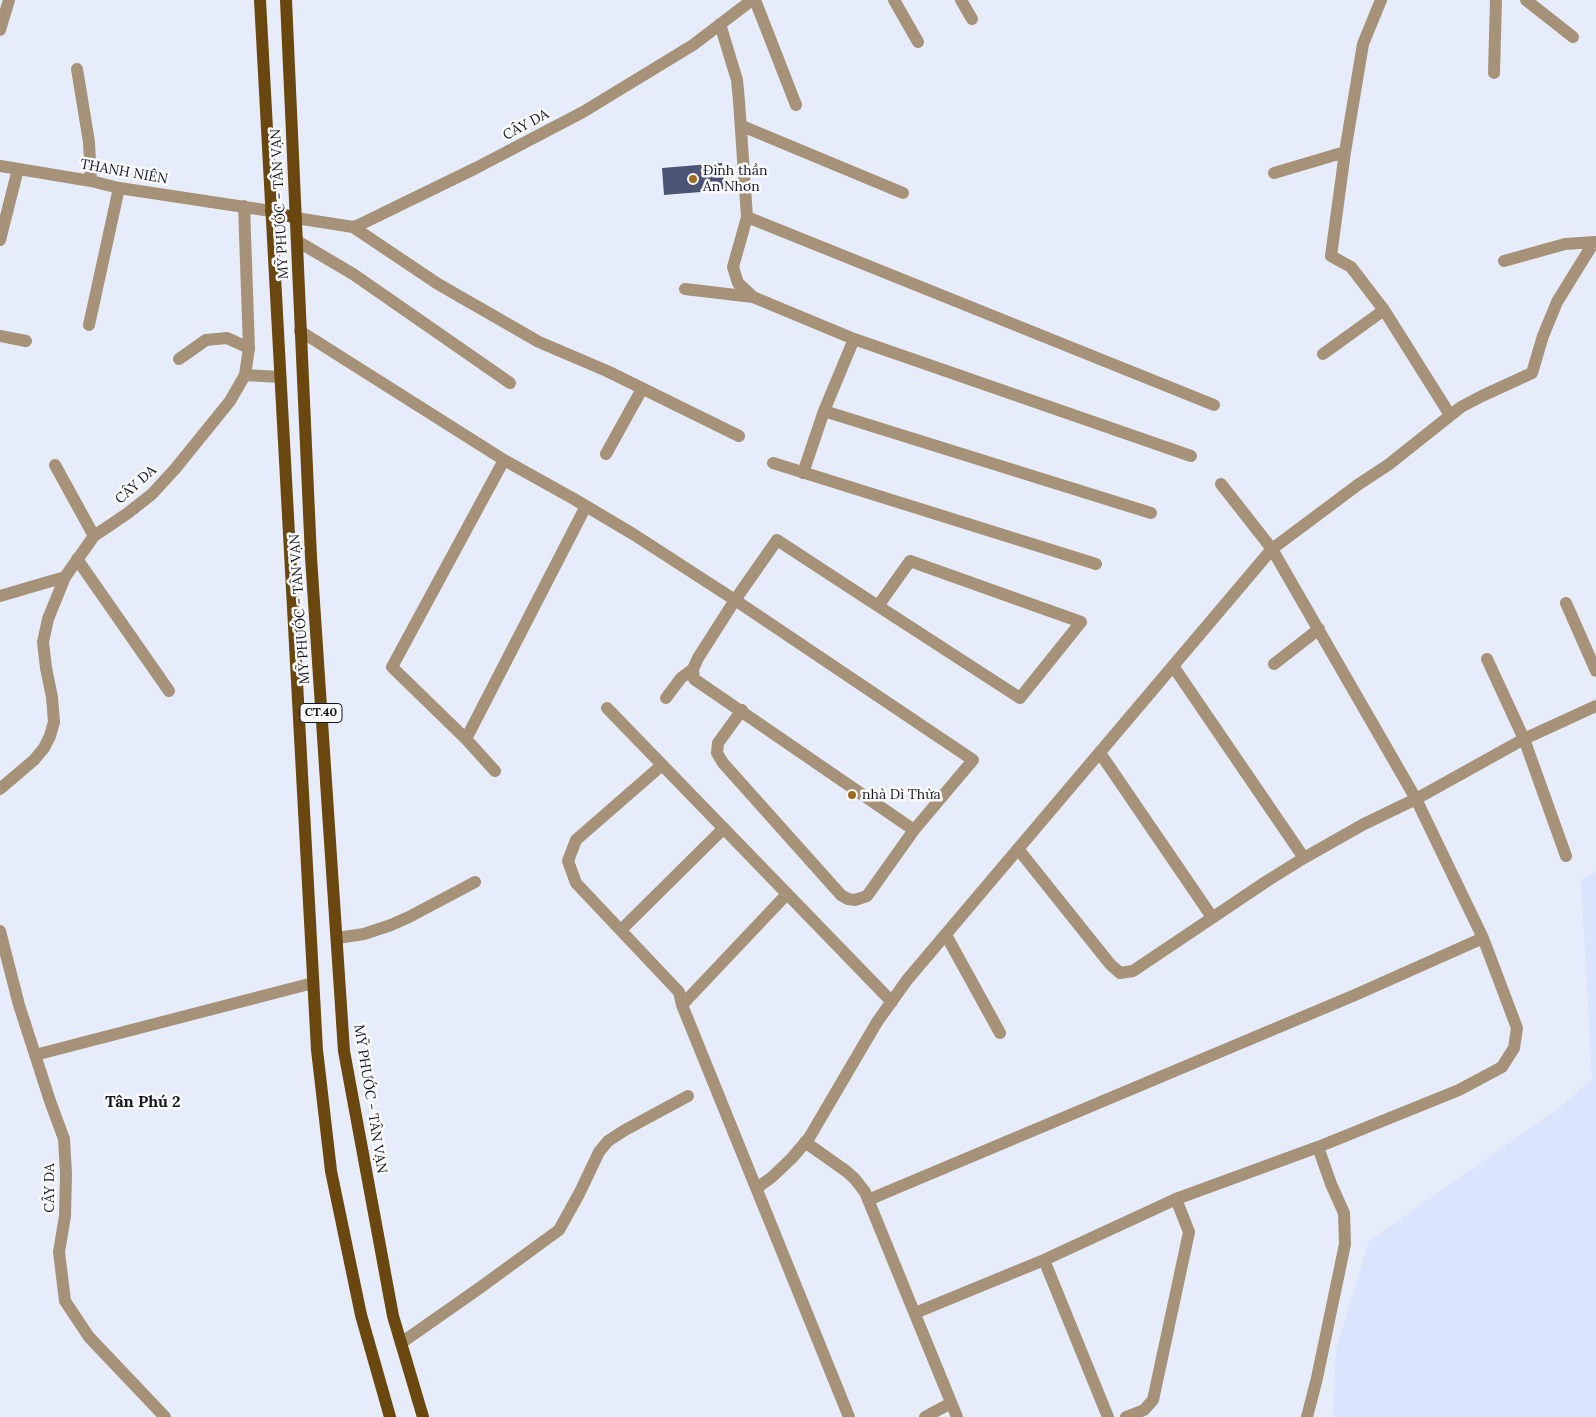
<!DOCTYPE html>
<meta charset="utf-8">
<style>
body{margin:0}
canvas{display:block;background:#e7ecfa}
</style>
<canvas width="1596" height="1417"></canvas>
<script>
const ctx = document.querySelector('canvas').getContext('2d');
ctx.lineJoin = 'round';
function fillPath(path, color) {
  ctx.fillStyle = color;
  ctx.fill(path, 'evenodd');
}
function toPath(rows) {
  const path = new Path2D();
  for (const r of rows) {
    path.moveTo(r[0], r[1]);
    for (let i = 2; i < r.length; i += 2) path.lineTo(r[i], r[i + 1]);
  }
  return path;
}
function stroke(path, color, width, dash) {
  ctx.strokeStyle = color;
  ctx.lineWidth = width;
  ctx.lineCap = dash ? 'butt' : 'round';
  ctx.setLineDash(dash || []);
  ctx.stroke(path);
}
function write(font, color, halo, rows, align = 'center') {
  ctx.font = font + ' Lora,serif';
  ctx.lineWidth = 5;
  ctx.setLineDash([]);
  ctx.textBaseline = 'middle';
  ctx.strokeStyle = halo;
  ctx.fillStyle = color;
  for (const [text, x, y, turn = 0] of rows) {
    ctx.save();
    ctx.translate(x, y);
    ctx.rotate((+turn || 0) * Math.PI / 180);
    ctx.textAlign = isNaN(turn) ? turn : align;
    if (halo) ctx.strokeText(text, 0, 0);
    ctx.fillText(text, 0, 0);
    ctx.restore();
  }
}
const built = toPath([
 [1596,871,1596,1417,1333,1417,1336,1349,1369,1241,1559,1108,1592,1079,1581,880]
]);
const building = toPath([
 [722,163,725,190,664,195,662,168]
]);
const minor = toPath([
 [755,0,796,105],
 [894,0,918,42],
 [961,0,972,19],
 [1526,0,1573,37],
 [720,24,737,80,739,101,747,217,733,267,738,283,753,297,854,339,1191,456],
 [0,30,9,0],
 [77,69,89,142,91,181],
 [1494,73,1496,0],
 [742,126,903,193],
 [1345,152,1331,256,1351,267,1384,310,1450,415],
 [0,166,91,181,119,188,271,211],
 [1274,173,1345,152,1363,44,1381,0],
 [747,217,1214,405],
 [296,218,353,227,359,225,476,168,583,112,693,45,752,0],
 [353,227,438,284,539,342,607,371,739,436],
 [0,240,18,169],
 [297,241,353,274,510,383],
 [1504,261,1565,244,1596,242],
 [685,289,753,297],
 [89,325,119,188],
 [300,331,504,460,574,499,633,534,735,600,973,760,914,830,867,896,855,900,848,899,841,895,723,763,717,753,718,743,742,710],
 [0,336,26,341],
 [1323,354,1384,310],
 [179,359,206,340,227,338,249,348],
 [245,375,280,377],
 [824,411,1151,513],
 [606,454,642,389],
 [773,463,1096,564],
 [55,465,94,536],
 [803,473,824,411,854,339],
 [77,559,169,691],
 [0,596,65,577],
 [1566,603,1596,671],
 [878,606,910,561,1081,622,1020,698,878,606,777,540,735,600,698,658,693,669,694,679,914,830],
 [1487,659,1524,739,1566,856],
 [1274,664,1319,629],
 [1173,666,1304,858],
 [666,698,681,678,693,669],
 [607,708,892,1002],
 [466,739,586,506],
 [1100,753,1212,917],
 [662,765,576,840,568,861,576,883,679,992,682,1005,849,1417],
 [495,771,466,739,392,667,504,460],
 [0,789,34,760,44,748,50,736,54,722,52,697,46,668,43,642,48,619,65,577,94,536,128,513,152,494,175,469,230,401,245,375,249,348,244,206],
 [1018,849,1110,964,1120,973,1133,971,1267,881,1304,858,1364,824,1416,799,1524,739,1596,706],
 [621,930,724,828],
 [0,931,19,1005,50,1101,64,1139,66,1174,65,1216,59,1252,65,1301,89,1337,165,1417],
 [946,935,1000,1033],
 [337,938,364,934,391,925,409,917,475,882],
 [682,1005,787,894],
 [35,1055,313,983],
 [805,1142,846,1171,854,1178,865,1192,957,1417],
 [757,1188,772,1177,792,1158,809,1138,877,1022,907,980,1272,549,1359,484,1388,465,1461,407,1482,396,1532,373,1543,336,1557,302,1594,242],
 [868,1200,1355,995,1483,938],
 [1044,1260,1108,1417],
 [915,1313,1044,1260,1176,1199,1318,1147,1459,1090,1502,1067,1514,1048,1517,1028,1483,938,1416,799,1272,549,1221,484],
 [401,1343,481,1287,559,1230,579,1194,599,1152,608,1141,625,1130,688,1096],
 [925,1417,951,1403],
 [1126,1417,1144,1410,1153,1400,1189,1232,1176,1199],
 [1307,1417,1317,1378,1345,1244,1344,1213,1331,1184,1318,1147]
]);
const major = toPath([
 [260,0,317,1050,331,1171,361,1315,390,1417],
 [286,0,311,557,344,1051,393,1316,423,1417],
 [271,211,296,218]
]);
const markers = [
 [693,179,5,"#9d6c1f"],
 [852,795,5,"#9d6c1f"]
];
const shields = [
 [321,713,42]
];
const shieldNames = [
 ["CT.40",321,713]
];
const streetNames = [
 ["CÂY DA",526,125,-28],
 ["THANH NIÊN",124,172,10],
 ["MỸ PHƯỚC - TÂN VẠN",280,204,-93],
 ["CÂY DA",136,485,-42],
 ["MỸ PHƯỚC - TÂN VẠN",300,609,-94],
 ["MỸ PHƯỚC - TÂN VẠN",370,1099,81],
 ["CÂY DA",50,1188,-90]
];
const poiNames = [
 ["Đình thần",703,171],
 ["An Nhơn",703,187],
 ["nhà Dì Thừa",862,795]
];
const quarterNames = [
 ["Tân Phú 2",143,1102]
];
fillPath(built, '#dbe4fd');
fillPath(building, '#4c5573');
stroke(minor, '#a69278', 12);
stroke(major, '#6a470e', 12);
for (const [x, y, r, color] of markers) {
  const dot = new Path2D();
  dot.arc(x, y, r, 0, 2 * Math.PI);
  ctx.fillStyle = color;
  ctx.fill(dot);
  stroke(dot, '#f9faf9', 2);
}
for (const [x, y, w] of shields) {
  const box = new Path2D();
  box.roundRect(x - w / 2, y - 9.5, w, 19, 4);
  ctx.fillStyle = '#f9faf9';
  ctx.fill(box);
  stroke(box, '#131722', 1);
}
write('bold 12px', '#131722', null, shieldNames);
write('14px', '#131722', '#f9faf9', streetNames);
write('14px', '#131722', '#f9faf9', poiNames, 'left');
write('bold 16px', '#131722', '#f9faf9', quarterNames);
</script>
